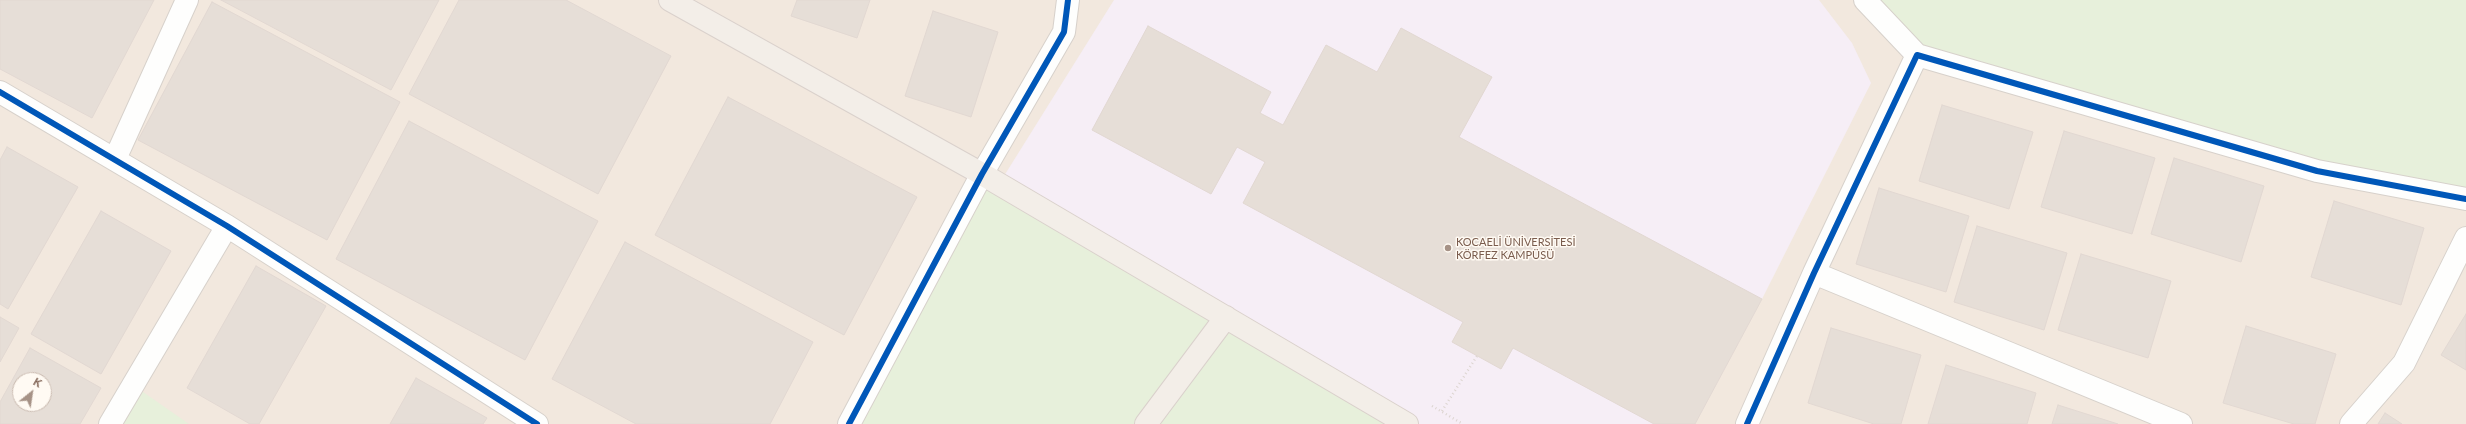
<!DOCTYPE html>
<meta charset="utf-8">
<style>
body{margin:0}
#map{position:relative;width:2466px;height:424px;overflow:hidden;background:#f9f5f0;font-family:Lato,sans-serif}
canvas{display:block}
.north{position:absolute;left:12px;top:372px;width:40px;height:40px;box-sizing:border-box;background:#fffaf3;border:1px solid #cabbb1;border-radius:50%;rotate:30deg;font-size:11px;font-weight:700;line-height:16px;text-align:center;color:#7a5c4d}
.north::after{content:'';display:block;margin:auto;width:14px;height:18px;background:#a69286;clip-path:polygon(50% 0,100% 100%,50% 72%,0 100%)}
</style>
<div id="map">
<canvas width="2466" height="424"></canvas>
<div class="north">K</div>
</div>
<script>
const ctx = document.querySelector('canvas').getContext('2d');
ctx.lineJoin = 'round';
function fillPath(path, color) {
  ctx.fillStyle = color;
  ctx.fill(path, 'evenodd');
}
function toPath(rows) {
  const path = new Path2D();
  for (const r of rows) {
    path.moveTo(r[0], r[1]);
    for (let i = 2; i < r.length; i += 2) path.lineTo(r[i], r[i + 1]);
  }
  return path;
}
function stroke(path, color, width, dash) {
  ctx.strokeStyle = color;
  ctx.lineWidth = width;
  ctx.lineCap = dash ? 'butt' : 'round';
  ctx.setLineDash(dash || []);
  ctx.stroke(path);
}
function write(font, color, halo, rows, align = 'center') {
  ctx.font = font + ' Lato,sans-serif';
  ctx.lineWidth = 3;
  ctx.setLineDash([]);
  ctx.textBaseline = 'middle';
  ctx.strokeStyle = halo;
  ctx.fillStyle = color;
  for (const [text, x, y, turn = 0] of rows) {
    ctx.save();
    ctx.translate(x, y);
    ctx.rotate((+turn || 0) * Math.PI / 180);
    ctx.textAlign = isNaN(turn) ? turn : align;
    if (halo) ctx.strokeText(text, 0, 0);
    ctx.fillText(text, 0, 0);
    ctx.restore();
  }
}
const residential = toPath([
 [0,0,2466,0,2466,424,0,424],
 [20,380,44,380,44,404,20,404]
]);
const education = toPath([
 [1114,0,1819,0,1852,43,1871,83,1762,299,1695,424,1407,424,999,184]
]);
const green = toPath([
 [1865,0,2466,0,2466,199,1917,55],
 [982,174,1407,424,849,424],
 [133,385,189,424,110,424]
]);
const building = toPath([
 [0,0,154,0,92,118,0,69,0,0],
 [221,0,439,0,391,90,221,0],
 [459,0,566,0,671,56,598,194,409,94,459,0],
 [797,0,870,0,857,38,791,16,797,0],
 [212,2,400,102,327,240,138,140,212,2],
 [933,11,998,32,971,117,905,96,933,11],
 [1148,26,1271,92,1260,113,1283,125,1326,45,1377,72,1401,28,1492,77,1459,137,1762,299,1695,424,1654,424,1513,348,1501,369,1452,342,1463,322,1243,203,1265,162,1237,147,1211,194,1092,130,1148,26],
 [728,97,917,197,844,335,655,235,728,97],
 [1942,105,2033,132,2009,209,1919,181,1942,105],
 [409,121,598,221,525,360,336,259,409,121],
 [2064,131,2155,158,2132,234,2041,207,2064,131],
 [7,147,78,187,8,309,0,304,0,160,7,147],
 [2174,158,2264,186,2241,262,2151,234,2174,158],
 [1879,188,1969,216,1946,292,1856,264,1879,188],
 [2334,201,2424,228,2401,305,2311,277,2334,201],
 [101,211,171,251,101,374,31,334,101,211],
 [1977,226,2067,253,2044,330,1954,302,1977,226],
 [625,242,813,342,770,424,636,424,552,379,625,242],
 [2081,254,2171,281,2148,358,2058,330,2081,254],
 [256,266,326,306,259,424,250,424,187,388,256,266],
 [2466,314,2466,370,2441,355,2466,314],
 [0,317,19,328,0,362,0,317],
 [2246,326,2336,354,2315,424,2294,424,2223,403,2246,326],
 [1831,328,1921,355,1901,424,1874,424,1808,403,1831,328],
 [30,348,101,388,80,424,0,424,0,402,30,348],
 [20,380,44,380,44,404,20,404,20,380],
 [1946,365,2036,393,2027,424,1928,424,1946,365],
 [416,378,487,418,483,424,390,424,416,378],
 [2058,405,2118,424,2052,424,2058,405],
 [2385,413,2402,424,2378,424,2385,413]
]);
const path = toPath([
 [1432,406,1463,424],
 [1442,411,1477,356]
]);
const minor = toPath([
 [1865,0,1917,55],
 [0,92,227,226,537,424],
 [115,159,187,0],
 [1814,273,2181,424],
 [110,424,227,226],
 [849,424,982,174,1064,32,1068,0],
 [1747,424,1814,273,1917,55,2317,171,2466,199],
 [2351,424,2404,363,2466,238]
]);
const major = toPath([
 [670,0,982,174,1407,424],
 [1146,424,1226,317]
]);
const cycleway = toPath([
 [0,92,227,226,537,424],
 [849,424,982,174,1064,32,1068,0],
 [1747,424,1814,273,1917,55,2317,171,2466,199]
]);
const markers = [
 [1448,248,4,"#a69286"]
];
const poiNames = [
 ["KOCAELİ ÜNİVERSİTESİ",1456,242],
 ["KÖRFEZ KAMPÜSÜ",1456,255]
];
fillPath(residential, '#f2e8de');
fillPath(education, '#f6eef6');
fillPath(green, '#e7f0db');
fillPath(building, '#e6ded7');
stroke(building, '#e2d8d2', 1);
stroke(minor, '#d7d1cb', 24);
stroke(major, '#dad1cc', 24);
stroke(path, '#dcd5d0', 2.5, [1, 3]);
stroke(minor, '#fefefd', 22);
stroke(major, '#f3eee8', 22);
stroke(cycleway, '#0057b8', 6);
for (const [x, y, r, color] of markers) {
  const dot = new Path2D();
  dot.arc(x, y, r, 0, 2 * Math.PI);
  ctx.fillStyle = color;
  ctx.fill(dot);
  stroke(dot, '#fffaf3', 1.5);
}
write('11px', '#7a5c4d', '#fffaf3', poiNames, 'left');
</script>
